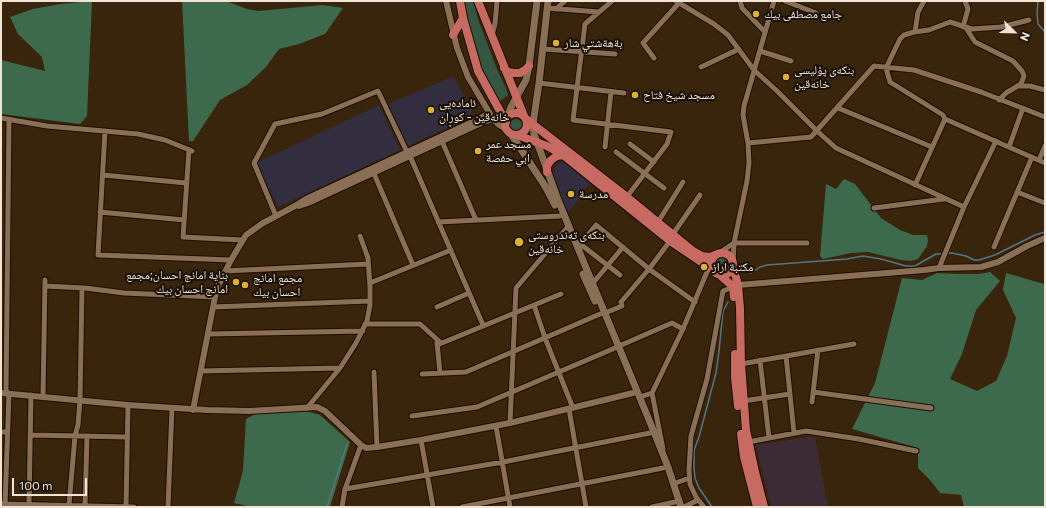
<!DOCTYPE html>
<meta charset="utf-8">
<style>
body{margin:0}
#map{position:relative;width:1046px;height:508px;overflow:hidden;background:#39240c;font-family:Commissioner,sans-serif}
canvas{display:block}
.frame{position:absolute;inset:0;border:2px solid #f2e4d6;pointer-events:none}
.north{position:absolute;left:994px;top:12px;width:40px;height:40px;-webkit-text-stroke:3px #191006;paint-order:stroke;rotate:113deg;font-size:11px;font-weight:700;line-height:16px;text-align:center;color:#f2e4d6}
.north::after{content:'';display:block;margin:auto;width:14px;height:18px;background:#f2e4d6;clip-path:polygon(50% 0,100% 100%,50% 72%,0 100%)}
.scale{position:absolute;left:12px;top:478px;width:75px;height:18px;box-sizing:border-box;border:2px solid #f2e4d6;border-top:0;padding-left:5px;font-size:12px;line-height:14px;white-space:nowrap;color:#f2e4d6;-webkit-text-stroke:3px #191006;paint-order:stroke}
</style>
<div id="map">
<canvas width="1046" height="508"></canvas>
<div class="frame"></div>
<div class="north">N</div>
<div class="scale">100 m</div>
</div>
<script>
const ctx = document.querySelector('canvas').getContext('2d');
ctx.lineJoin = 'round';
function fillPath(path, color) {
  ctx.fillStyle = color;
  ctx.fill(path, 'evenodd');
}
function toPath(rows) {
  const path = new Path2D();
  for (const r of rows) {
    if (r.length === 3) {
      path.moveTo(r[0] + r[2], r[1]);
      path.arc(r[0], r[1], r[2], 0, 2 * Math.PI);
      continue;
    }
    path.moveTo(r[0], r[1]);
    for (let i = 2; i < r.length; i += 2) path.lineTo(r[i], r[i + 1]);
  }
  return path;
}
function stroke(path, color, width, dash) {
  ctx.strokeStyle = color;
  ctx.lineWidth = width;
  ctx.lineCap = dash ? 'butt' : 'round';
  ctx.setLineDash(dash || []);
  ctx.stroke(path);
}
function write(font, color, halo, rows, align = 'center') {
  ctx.font = font + ' Commissioner,"Noto Naskh Arabic",sans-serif';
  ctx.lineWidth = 4;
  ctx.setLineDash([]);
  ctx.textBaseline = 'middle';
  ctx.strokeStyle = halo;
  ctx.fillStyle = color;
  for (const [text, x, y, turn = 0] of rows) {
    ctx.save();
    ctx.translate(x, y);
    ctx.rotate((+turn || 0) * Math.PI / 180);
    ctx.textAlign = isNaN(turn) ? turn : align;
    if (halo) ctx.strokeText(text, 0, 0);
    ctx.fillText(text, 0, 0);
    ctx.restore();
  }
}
const commercial = toPath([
 [815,436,828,507,771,507,756,445]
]);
const education = toPath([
 [454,76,473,116,408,146,388,104],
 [379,105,400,150,278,207,256,163],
 [561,162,565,163,590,183,567,215,552,176,556,164]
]);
const green = toPath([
 [464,1,473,1,479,22,498,72,506,88,508,95,496,104,479,65,472,40],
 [516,125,6],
 [721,265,7]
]);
const forest = toPath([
 [92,1,87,116,80,124,1,114,1,60,45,71,42,57,18,34,10,17,33,9,60,4],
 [182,1,226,1,247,9,258,11,323,5,343,8,325,34,299,44,279,49,266,67,247,85,220,100,193,141,189,141],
 [844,179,855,184,881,218,900,230,913,235,927,235,928,240,927,246,918,259,911,261,901,260,868,252,851,253,823,259,820,256,826,184,836,189],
 [990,272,1000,281,976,310,962,354,950,379,977,391,996,381,1007,356,1016,318,1003,290,1006,273,1044,284,1045,282,1045,507,964,507,961,495,940,493,931,481,918,468,918,448,852,429,875,383,902,278,922,280,937,273,957,274,979,274],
 [306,411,320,415,350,442,330,507,252,507,234,503,243,471,246,419,257,413]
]);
const stream = toPath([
 [1038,1,1037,13,1038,24,1045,32],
 [946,253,952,253,966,256,974,260,979,260,995,255,1035,235,1045,232],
 [751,273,760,267,767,265,847,259,863,256,881,259,906,266,915,266,936,254,943,254],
 [327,507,347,444],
 [712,507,699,488,695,478,694,468,694,450,699,437,716,373,719,351,723,311,728,302]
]);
const minor = toPath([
 [612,1,585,24,573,120,671,132,667,144,626,198],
 [676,1,714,24,728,35,754,70,777,91,817,131,836,148,964,207],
 [740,1,742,8,765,32],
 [785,1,816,13],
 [547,8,599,12],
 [556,9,565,1],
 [1029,20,1001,27,972,29,950,22,929,30,914,32,904,35,900,39,886,68,890,82,943,115,945,119,1045,163],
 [963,27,968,9,965,1],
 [966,28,975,42,1013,61,1022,71,1024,76,1021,84,1006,93,999,100],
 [915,32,918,12,924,1],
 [492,35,495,24,497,1],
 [543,49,615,54],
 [760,51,791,61],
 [654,58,643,43,679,3],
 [701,67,739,49],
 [539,83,624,93],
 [1019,86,1030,86,1045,90],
 [838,108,932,147],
 [1,118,47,126,138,134,165,140,192,151],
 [105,131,98,255,231,260],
 [441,139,476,220],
 [748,143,811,137,874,66,914,70,981,92,1045,117],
 [630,144,654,162],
 [605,147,611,92],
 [1009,147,1023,108],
 [189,150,183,237,242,240],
 [616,152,664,188],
 [410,156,483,325],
 [1039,160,1045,146],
 [372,169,413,265],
 [103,175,186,183],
 [915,185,945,119],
 [1017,192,1045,203],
 [874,208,944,199],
 [100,212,184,220],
 [276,216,254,163,275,124,322,114,378,91,407,152],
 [438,222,560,216],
 [658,222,683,182],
 [673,234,700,195],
 [579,243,620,275],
 [578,247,596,225,649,269,695,302],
 [994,247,1032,157],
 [719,253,734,243,807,243],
 [733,263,734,243,747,181,749,163,748,143,743,115,744,106,774,1],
 [939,268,964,207,996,141],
 [225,271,368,264],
 [370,283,451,250],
 [593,283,623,247],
 [45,286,85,288,124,293,215,297],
 [534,305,545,338,573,408],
 [213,307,370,301],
 [437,307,469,293],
 [605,313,622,306,621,302,649,269,670,241],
 [365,324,420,324,441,343],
 [208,334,363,331],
 [437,342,440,373],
 [437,345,561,294],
 [619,346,672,323,683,329],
 [786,356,794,433],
 [760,360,769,438],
 [741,364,854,344],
 [201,371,340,368],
 [374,372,377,447],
 [422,374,466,372,600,314],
 [813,392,931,408],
 [6,393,9,120],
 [43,396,45,280],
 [640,397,652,393],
 [743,401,790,394],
 [812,402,818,350],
 [307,408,340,368,356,343,367,321,370,305,370,287,368,258,360,236],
 [569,409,586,507],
 [412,416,477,407,615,348],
 [510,423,516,288,566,229],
 [496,426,510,507],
 [1,432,7,432],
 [31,435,127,437],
 [421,440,433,507],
 [748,442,806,431,859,439,916,451],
 [663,449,652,393,683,329,712,260],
 [673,484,689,478],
 [345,489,503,462,650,433],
 [1,504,134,507],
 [29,504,31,395],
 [69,505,75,436,78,425,80,400,82,288],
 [5,506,9,393],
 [85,506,87,436],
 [126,507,128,405],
 [168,507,172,408],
 [342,507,345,489,361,445],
 [462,507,663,468],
 [652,507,675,502],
 [684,507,698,500],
 [704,507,696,497,690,484,689,470,691,436,707,379,723,291,733,287]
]);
const tertiary = toPath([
 [446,1,457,48,468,77,493,119,499,125,506,129],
 [299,206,308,203,481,123,493,119],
 [738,285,924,270,939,268,981,267,998,262,1027,246,1045,238],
 [1,393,128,405,207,410,249,411,317,407,325,411,361,445,366,448,377,447,421,440,510,423,633,393],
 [193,410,215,297,219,284,231,260,246,235,263,223,295,206,306,199,479,119,489,113]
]);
const secondary = toPath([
 [548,1,539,83,533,124,534,134,558,200,654,432,668,467,681,507],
 [507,118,511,107,526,80,529,66,537,1],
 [511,134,545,186,555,205],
 [583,274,595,301]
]);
const primary = toPath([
 [460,1,463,18,478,71,506,122],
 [478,1,524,116],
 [453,35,463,18],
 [504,68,508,72,514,73,520,73,525,70,529,66],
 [516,124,11],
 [526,119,627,197,693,251,702,256,710,257,715,255],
 [517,135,547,146,563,155,670,241,713,270],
 [547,172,547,166,551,160,557,156,563,155],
 [722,264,11],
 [733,267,738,285,740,308,741,364,746,430,755,472,764,507],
 [720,275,730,284,733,287,734,297],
 [735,354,735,377,738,406],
 [741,434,744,457,757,507]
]);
const markers = [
 [756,14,4,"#deb133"],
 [556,43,4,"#deb133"],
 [786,77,4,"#deb133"],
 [635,95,4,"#deb133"],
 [431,110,4,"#deb133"],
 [478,151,4,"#deb133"],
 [571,194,4,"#deb133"],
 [519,242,5,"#deb133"],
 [704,267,4,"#deb133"],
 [236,282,4,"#deb133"],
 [245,285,4,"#deb133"]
];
const poiNames = [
 ["جامع مصطفى بيك",764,14],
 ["بةهةشتي شار",564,43],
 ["بنکەی پۆلیسی",794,70],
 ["خانەقین",794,84],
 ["مسجد شيخ فتاح",643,95],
 ["ئامادەیی",439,103],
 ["خانەقین - کوڕان",439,117],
 ["مسجد عمر",486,144],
 ["ابي حفصة",486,158],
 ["مدرسة",579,194],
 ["بنکەی تەندروستی",528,235],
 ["خانەقین",528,249],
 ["مكتبة اراز",712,267],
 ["بناية امانج احسان;مجمع",228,275,"right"],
 ["امانج احسان بيك",228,289,"right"],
 ["مجمع امانج",253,278],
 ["احسان بيك",253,292]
];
fillPath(commercial, '#3c2b35');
fillPath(education, '#322e3f');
fillPath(green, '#355741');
fillPath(forest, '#3d6a4d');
stroke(stream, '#557582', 1.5);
stroke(minor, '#200d00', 7);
stroke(tertiary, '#200d00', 8);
stroke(secondary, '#200d00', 9);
stroke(primary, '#200d00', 10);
stroke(minor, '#886f56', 5);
stroke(tertiary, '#886f56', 6);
stroke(secondary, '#886f56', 7);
stroke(primary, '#c76a61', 8);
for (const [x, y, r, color] of markers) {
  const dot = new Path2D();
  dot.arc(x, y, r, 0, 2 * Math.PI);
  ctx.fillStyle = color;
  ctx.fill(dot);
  stroke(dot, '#191006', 1.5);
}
write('12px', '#f2e4d6', '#191006', poiNames, 'left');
</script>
